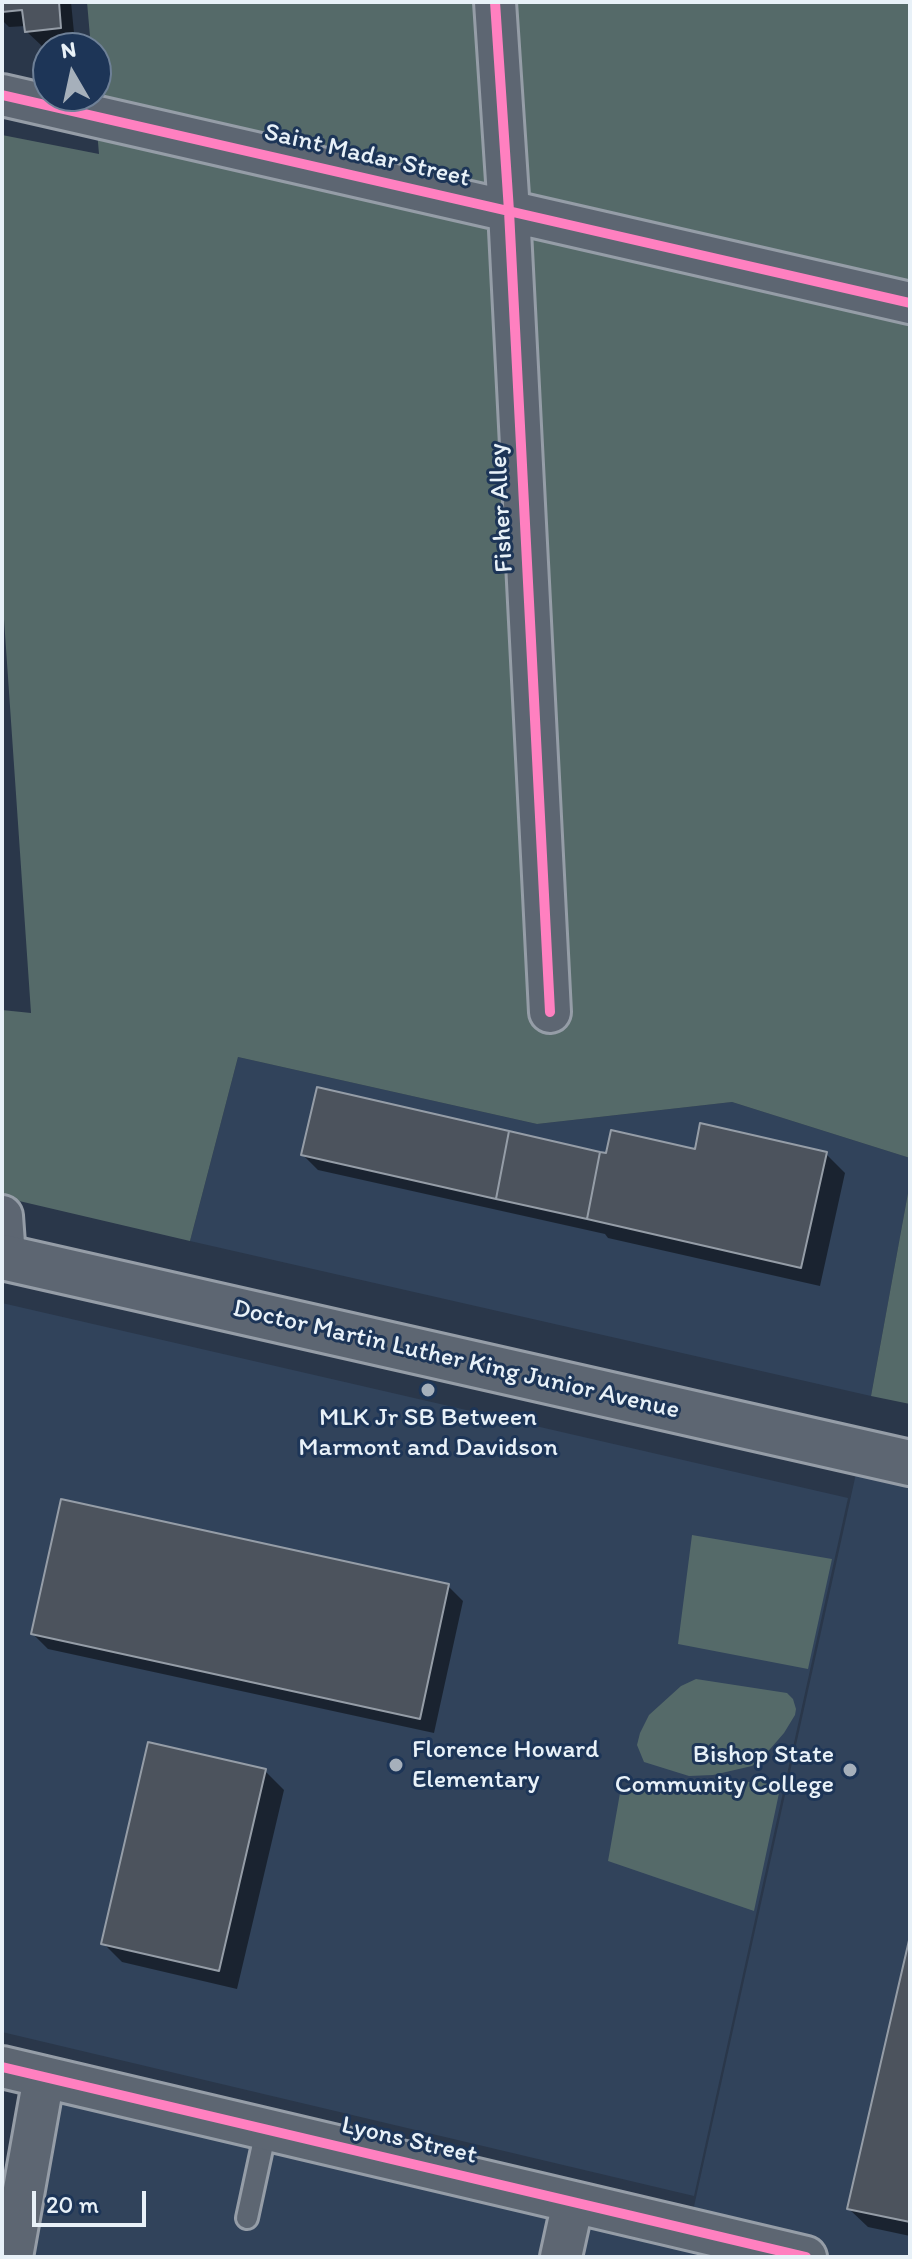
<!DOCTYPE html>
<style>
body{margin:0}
#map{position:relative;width:912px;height:2259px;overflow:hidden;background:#2a374a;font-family:Itim,sans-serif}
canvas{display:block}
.frame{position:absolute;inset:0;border:4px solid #e8f1f8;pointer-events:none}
.north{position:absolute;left:32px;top:32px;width:80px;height:80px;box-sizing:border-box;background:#1d3557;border:2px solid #6e8097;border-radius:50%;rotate:351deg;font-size:22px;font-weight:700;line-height:32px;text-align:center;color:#e8f1f8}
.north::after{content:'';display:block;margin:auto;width:28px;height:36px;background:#a6b0bb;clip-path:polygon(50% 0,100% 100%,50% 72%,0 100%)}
.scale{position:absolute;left:32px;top:2191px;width:114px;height:36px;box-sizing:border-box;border:4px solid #e8f1f8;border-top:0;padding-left:10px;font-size:24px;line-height:28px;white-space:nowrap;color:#e8f1f8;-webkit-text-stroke:6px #1d3557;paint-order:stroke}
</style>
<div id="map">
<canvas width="912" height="2259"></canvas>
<div class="frame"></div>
<div class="north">N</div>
<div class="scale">20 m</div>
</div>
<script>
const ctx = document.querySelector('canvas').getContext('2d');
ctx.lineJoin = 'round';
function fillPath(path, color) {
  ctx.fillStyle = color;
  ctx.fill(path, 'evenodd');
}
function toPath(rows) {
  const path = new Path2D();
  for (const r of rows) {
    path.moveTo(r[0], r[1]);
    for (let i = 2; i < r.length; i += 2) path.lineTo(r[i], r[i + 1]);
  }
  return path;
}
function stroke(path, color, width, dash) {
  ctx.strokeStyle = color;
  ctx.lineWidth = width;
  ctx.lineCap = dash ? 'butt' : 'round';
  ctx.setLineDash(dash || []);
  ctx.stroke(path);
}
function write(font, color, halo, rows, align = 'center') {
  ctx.font = font + ' Itim,sans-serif';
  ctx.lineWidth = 6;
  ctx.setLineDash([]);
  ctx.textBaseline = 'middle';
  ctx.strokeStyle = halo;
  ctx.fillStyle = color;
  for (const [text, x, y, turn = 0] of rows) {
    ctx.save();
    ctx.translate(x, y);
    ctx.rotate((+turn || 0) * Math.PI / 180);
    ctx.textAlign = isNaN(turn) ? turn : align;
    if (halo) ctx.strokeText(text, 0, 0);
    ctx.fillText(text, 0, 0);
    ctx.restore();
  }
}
const built = toPath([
 [238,1057,537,1124,732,1102,910,1158,910,1182,871,1396,190,1241],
 [2,1303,848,1498,694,2196,2,2032],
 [861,1451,910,1463,910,2257,12,2257,44,2077,689,2229]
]);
const green = toPath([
 [87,2,910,2,910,1158,732,1102,537,1124,238,1057,190,1241,2,1197,2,1010,31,1013,2,590,2,135,99,154,94,96,96,96,96,48,91,48],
 [910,1182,910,1404,871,1396],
 [692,1535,832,1559,808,1669,678,1644],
 [696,1679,787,1693,793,1699,796,1709,795,1715,784,1733,764,1756,752,1766,713,1775,689,1776,644,1762,637,1745,640,1733,649,1715,681,1686],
 [782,1779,754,1911,608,1861,620,1793]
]);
const shadow = toPath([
 [2,2,71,2,75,43,42,46,26,31,26,26,9,27,2,20],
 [696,1152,826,1154,845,1173,820,1286,608,1238,605,1234,318,1170,303,1155],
 [448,1586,463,1601,434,1733,48,1649,33,1634],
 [265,1771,284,1790,237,1989,122,1962,103,1943],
 [910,1945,910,2236,868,2227,849,2209]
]);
const building = toPath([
 [2,2,59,2,61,28,25,32,22,10,2,12,2,2],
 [317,1087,509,1131,496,1199,301,1155,317,1087],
 [700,1123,827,1152,801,1268,587,1219,600,1152,606,1153,611,1130,695,1149,700,1123],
 [509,1131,600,1152,587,1219,496,1199,509,1131],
 [61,1499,449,1584,420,1719,31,1634,61,1499],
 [148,1742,266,1769,219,1971,101,1944,148,1742],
 [910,1936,910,2222,847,2209,910,1936]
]);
const lane = toPath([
 [247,2218,266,2130]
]);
const street = toPath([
 [495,2,509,211,550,1012],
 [2,95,910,303],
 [2,1216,5,1258],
 [2,2067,806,2257],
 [12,2257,44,2077],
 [561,2257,573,2202]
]);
const secondary = toPath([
 [2,1257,910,1463]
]);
const cycleway = toPath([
 [495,2,509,211,550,1012],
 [2,95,910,303],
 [2,2067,806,2257]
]);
const markers = [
 [428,1390,8,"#a6b0bb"],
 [396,1765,8,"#a6b0bb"],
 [850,1770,8,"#a6b0bb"]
];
const streetNames = [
 ["Saint Madar Street",367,156,13],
 ["Fisher Alley",502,508,-93],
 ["Doctor Martin Luther King Junior Avenue",456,1360,13],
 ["Lyons Street",409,2141,13]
];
const poiNames = [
 ["MLK Jr SB Between",428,1418],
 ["Marmont and Davidson",428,1448],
 ["Florence Howard",412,1750,"left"],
 ["Elementary",412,1780,"left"],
 ["Bishop State",834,1755,"right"],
 ["Community College",834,1785,"right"]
];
fillPath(built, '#31435b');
fillPath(green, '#556a69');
fillPath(shadow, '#0007');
fillPath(building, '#4c535d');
stroke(building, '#959da7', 2);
stroke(lane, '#959da7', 26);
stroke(street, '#959da7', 46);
stroke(secondary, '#959da7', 50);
stroke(lane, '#5d6672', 20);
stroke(street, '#5d6672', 40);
stroke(secondary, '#5d6672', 44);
stroke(cycleway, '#ff80c0', 10);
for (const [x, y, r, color] of markers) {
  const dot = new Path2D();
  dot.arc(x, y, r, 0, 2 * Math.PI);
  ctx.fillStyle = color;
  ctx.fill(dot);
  stroke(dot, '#1d3557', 3);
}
write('26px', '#e8f1f8', '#1d3557', streetNames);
write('26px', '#e8f1f8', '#1d3557', poiNames);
</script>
